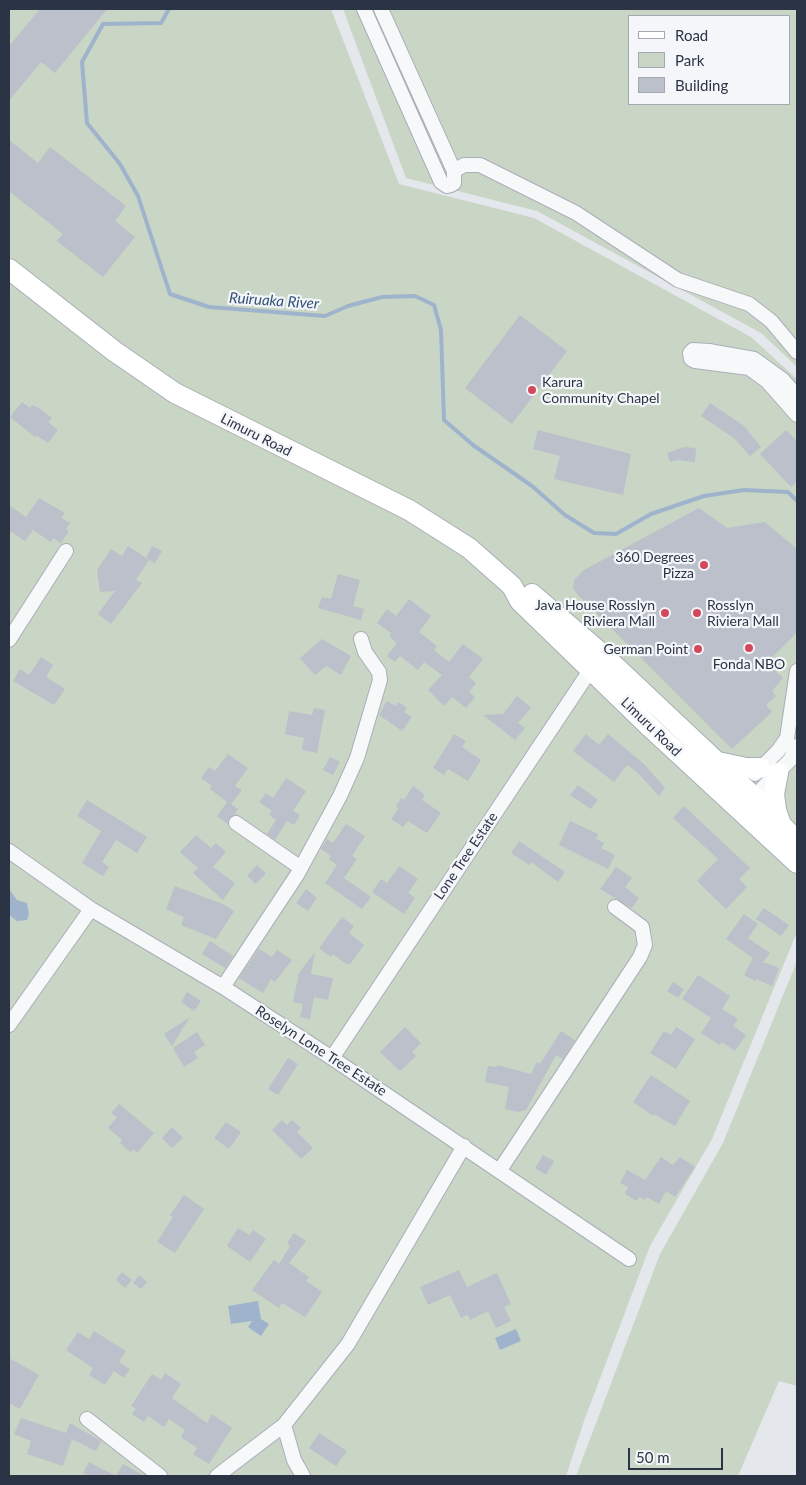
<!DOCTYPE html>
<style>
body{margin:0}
#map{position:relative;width:806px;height:1485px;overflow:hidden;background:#e4e7ec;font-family:Lato,sans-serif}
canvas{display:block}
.frame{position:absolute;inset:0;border:10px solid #2b3445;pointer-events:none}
.legend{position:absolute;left:628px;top:15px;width:162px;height:90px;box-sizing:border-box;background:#f4f6f9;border:1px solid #a4a8b1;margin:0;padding:6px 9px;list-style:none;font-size:15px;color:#2b3445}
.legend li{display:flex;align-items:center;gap:10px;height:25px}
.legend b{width:25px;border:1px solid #a4a8b1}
.scale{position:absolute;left:628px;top:1448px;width:95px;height:22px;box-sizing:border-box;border:2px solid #2b3445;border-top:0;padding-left:6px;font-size:15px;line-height:18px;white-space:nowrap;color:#2b3445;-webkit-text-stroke:4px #f4f6f9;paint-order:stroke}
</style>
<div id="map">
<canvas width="806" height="1485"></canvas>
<div class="frame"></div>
<ul class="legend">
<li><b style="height:6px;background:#fff"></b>Road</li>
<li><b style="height:14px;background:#c9d6c5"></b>Park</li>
<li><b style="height:14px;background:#bbc0ca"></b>Building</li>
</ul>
<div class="scale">50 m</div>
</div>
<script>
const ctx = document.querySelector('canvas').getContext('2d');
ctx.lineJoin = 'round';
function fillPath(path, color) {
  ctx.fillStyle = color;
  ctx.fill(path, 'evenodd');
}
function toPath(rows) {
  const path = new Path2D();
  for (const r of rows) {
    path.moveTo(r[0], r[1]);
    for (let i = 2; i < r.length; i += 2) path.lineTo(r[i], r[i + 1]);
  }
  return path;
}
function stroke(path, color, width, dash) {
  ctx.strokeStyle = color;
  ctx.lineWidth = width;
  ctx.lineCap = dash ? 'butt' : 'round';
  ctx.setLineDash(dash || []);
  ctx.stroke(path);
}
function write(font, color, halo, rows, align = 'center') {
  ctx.font = font + ' Lato,sans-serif';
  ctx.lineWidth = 4.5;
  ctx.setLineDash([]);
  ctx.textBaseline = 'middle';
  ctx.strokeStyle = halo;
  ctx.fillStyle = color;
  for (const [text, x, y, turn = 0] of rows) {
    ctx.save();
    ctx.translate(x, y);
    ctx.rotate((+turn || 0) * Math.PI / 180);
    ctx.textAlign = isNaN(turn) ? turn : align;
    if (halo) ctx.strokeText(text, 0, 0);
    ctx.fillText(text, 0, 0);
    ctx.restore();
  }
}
const green = toPath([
 [9,9,331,9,399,184,534,218,751,337,797,379,797,932,712,1139,650,1246,584,1421,566,1476,9,1476],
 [343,9,797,9,797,367,761,333,537,211,406,178],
 [630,16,790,16,790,104,630,104],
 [797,961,797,1386,779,1381,738,1476,576,1476,660,1254,723,1143]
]);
const water = toPath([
 [9,889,17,900,27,903,29,914,27,920,17,921,9,915],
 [258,1301,261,1319,269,1324,261,1336,248,1327,252,1321,231,1324,228,1306],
 [516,1329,521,1341,500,1350,495,1338]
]);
const stream = toPath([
 [169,9,161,23,103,24,82,62,87,123,120,164,138,196,170,294,209,307,325,316,348,306,382,297,415,296,434,305,441,330,444,420,473,445,532,486,565,515,594,533,616,534,651,514,704,496,744,490,788,492,797,501]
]);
const building = toPath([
 [40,9,107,9,55,73,41,62,9,101,9,46],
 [9,140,38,163,50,147,126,206,115,221,135,237,103,277,57,241,63,234,9,191],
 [520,315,567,351,512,424,465,388],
 [22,402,30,408,32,405,39,408,52,418,48,422,58,430,48,443,37,436,35,437,10,417],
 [710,403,744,426,761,447,750,456,734,438,701,416],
 [538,430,631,454,623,495,554,479,560,456,533,449],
 [786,430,797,441,797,482,791,487,760,454],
 [684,447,696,448,695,462,677,460,670,462,667,453],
 [39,498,65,513,61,518,70,523,66,529,69,531,61,543,53,538,51,542,33,530,25,541,9,530,9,505,26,517],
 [699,508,727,528,765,522,797,549,797,632,767,663,783,678,772,691,776,696,766,705,772,712,732,749,577,594,573,588,574,580,584,570],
 [128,546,149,560,136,580,142,583,111,624,98,614,115,591,100,592,97,570,111,549,122,556],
 [152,546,162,551,155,563,146,558],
 [338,574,360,580,353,606,364,609,361,620,318,608,322,597,331,599],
 [409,599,431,616,419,632,437,646,434,650,449,662,463,644,483,659,469,677,476,683,469,692,475,697,466,708,452,697,444,706,428,690,442,675,424,662,418,670,400,656,395,662,387,656,397,643,390,637,391,633,377,623,387,609,396,616],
 [322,639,351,656,341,675,326,666,315,675,300,658],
 [41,657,53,665,46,677,65,689,54,705,13,681,20,669,29,675],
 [517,696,531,708,518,723,525,728,515,740,483,715,503,714],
 [387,701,396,706,398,702,407,708,404,712,412,717,402,731,379,715],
 [314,708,325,710,317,753,302,750,304,738,285,734,289,711,312,715],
 [454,734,466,741,462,747,481,760,468,781,448,769,444,775,433,768],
 [586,734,599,745,608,734,644,764,665,788,659,796,637,772,627,765,614,782,573,751],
 [228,754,248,768,235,786,242,790,231,804,238,809,235,813,237,814,229,818,228,824,217,816,227,802,210,789,212,786,201,778,209,767,215,771],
 [330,757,340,762,333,775,323,770],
 [286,778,306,791,293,811,300,815,294,825,287,821,275,840,267,834,276,820,269,815,272,811,259,802,266,793,273,798],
 [578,785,598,800,591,809,570,795],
 [413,786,425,795,422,800,441,813,427,833,408,821,403,827,391,819,398,809,396,806,401,798,404,800],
 [87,800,147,837,137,853,116,840,102,862,109,867,103,876,82,863,101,831,77,816],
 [684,806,750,868,739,879,747,887,726,909,697,881,718,859,673,818],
 [570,821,598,834,596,839,604,843,601,848,615,855,608,869,559,845],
 [346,824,365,836,352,856,357,859,344,878,371,897,362,909,325,883,337,865,329,859,331,856,321,849,327,839,333,843],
 [196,835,211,848,216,843,226,852,213,867,235,883,223,900,193,873,198,868,180,852],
 [519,841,565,872,558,882,531,862,529,865,511,853],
 [257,865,266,873,256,884,247,876],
 [399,866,418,879,408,893,415,898,404,914,372,892,381,879,387,883],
 [616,867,632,878,625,887,639,898,632,908,600,889],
 [175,886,225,905,234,911,216,939,181,925,184,917,166,909],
 [306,889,317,898,308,911,296,903],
 [764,908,789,925,781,936,756,919],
 [744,914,758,924,748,938,770,953,763,962,779,968,772,986,756,979,755,981,744,975,753,958,726,939],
 [342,917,354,926,349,933,364,945,350,964,346,964,333,954,331,957,319,948],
 [210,941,233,956,225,968,202,954],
 [259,949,272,957,277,950,292,960,275,982,271,979,263,993,239,978],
 [315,952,311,974,333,978,328,1000,314,997,310,1019,300,1017,303,1004,293,1002,299,973],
 [698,975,730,996,722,1009,738,1019,733,1026,746,1035,735,1051,722,1042,720,1045,701,1033,711,1018,682,999],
 [673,982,684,989,678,998,667,991],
 [187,992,201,1001,194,1011,181,1002],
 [190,1017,172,1046,164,1034],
 [405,1027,421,1043,412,1052,416,1056,400,1071,380,1052],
 [676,1027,695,1039,676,1069,650,1053,664,1031,671,1035],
 [561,1031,575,1040,563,1059,556,1055,526,1110,518,1112,505,1109,509,1087,485,1082,488,1066,497,1067,497,1065,531,1074,537,1062,540,1064],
 [197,1032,205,1045,194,1052,198,1058,184,1067,173,1048],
 [288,1058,298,1064,278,1095,268,1089],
 [651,1075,690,1101,675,1126,654,1114,653,1116,633,1102],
 [119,1104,154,1133,137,1153,133,1149,131,1152,129,1151,120,1143,122,1140,108,1128,117,1117,111,1113],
 [282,1120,287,1125,292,1120,301,1128,297,1132,313,1148,301,1159,272,1130],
 [226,1122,241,1132,229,1149,214,1138],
 [172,1127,183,1138,172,1148,162,1138],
 [543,1155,554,1161,546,1175,535,1168],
 [661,1157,673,1165,680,1157,695,1167,675,1197,666,1191,659,1204,647,1197,645,1200,639,1197,637,1201,625,1194,628,1187,620,1183,627,1170,645,1180],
 [184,1195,204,1209,175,1253,157,1242,173,1217,170,1215],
 [238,1228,250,1235,253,1230,266,1239,250,1262,227,1246],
 [294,1233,306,1241,289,1263,309,1277,306,1281,322,1292,305,1317,282,1303,279,1308,252,1290,274,1260,279,1264,290,1246,287,1243],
 [459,1270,467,1287,497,1273,511,1304,504,1307,511,1321,496,1328,488,1311,470,1320,468,1315,461,1318,450,1295,428,1305,420,1287],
 [122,1272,132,1280,125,1288,116,1280],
 [139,1275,147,1282,141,1289,133,1283],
 [94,1331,126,1351,119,1362,130,1369,124,1378,114,1371,105,1385,89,1375,93,1368,66,1350,78,1332,89,1339],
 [9,1358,39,1375,20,1409,9,1403],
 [165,1373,181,1384,172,1398,207,1423,212,1414,232,1428,209,1464,193,1454,197,1448,181,1437,185,1430,169,1419,164,1427,148,1416,144,1422,132,1414,136,1409,131,1406,152,1374,161,1380],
 [21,1418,66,1433,70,1423,101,1441,96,1451,72,1439,63,1466,27,1454,31,1441,14,1434],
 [319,1433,347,1451,336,1466,309,1448],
 [89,1462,116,1476,123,1464,145,1476,89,1476,83,1473]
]);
const minor = toPath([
 [364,9,441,182,447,186,451,185,454,183,454,171,381,9],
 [454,171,464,165,480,165,576,213,678,280,749,304,771,321,797,352],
 [797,396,783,380,754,359,709,351,693,350,690,353,691,359,695,361,749,368,767,381,797,415],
 [9,640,66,551],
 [755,774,778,751,787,738,797,671],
 [749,802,790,760,797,746],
 [236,823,301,868],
 [9,851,91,909,223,987,332,1058,629,1259],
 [223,987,297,875,340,796,357,758,380,680,379,672,365,652,361,639],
 [9,1025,91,909],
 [332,1058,595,663],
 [500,1170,640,957,645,945,642,927,615,907],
 [87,1419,160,1476],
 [284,1425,294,1460,303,1476],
 [217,1476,284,1425,348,1344,464,1146]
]);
const secondary = toPath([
 [9,269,114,351,175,393,409,510,469,548,512,586,520,601,651,728,797,863],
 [532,594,602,654,754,797,797,841],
 [718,762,746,768,760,768],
 [778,773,774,794,776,810,780,822]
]);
const markers = [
 [532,390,5,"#d1495b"],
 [704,565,5,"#d1495b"],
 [665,613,5,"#d1495b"],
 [697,613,5,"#d1495b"],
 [749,648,5,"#d1495b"],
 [698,649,5,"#d1495b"]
];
const poiNames = [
 ["Karura",542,382,"left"],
 ["Community Chapel",542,398,"left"],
 ["360 Degrees",694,557],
 ["Pizza",694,573],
 ["Java House Rosslyn",655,605],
 ["Riviera Mall",655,621],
 ["Rosslyn",707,605,"left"],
 ["Riviera Mall",707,621,"left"],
 ["German Point",688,649],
 ["Fonda NBO",749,664,"center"]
];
const streetNames = [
 ["Limuru Road",256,435,27],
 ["Limuru Road",651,727,44],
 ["Lone Tree Estate",466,856,-56],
 ["Roselyn Lone Tree Estate",321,1051,33]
];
const waterNames = [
 ["Ruiruaka River",274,301,4]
];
fillPath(green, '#c9d6c5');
fillPath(water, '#9fb4cc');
stroke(stream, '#9fb4cc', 4);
fillPath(building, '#bbc0ca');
stroke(minor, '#a9aeb7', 16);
stroke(secondary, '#a9aeb7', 22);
stroke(minor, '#f7f8fa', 14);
stroke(secondary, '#fff', 20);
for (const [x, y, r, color] of markers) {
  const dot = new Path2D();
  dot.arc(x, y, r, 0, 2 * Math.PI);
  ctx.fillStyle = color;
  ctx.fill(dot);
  stroke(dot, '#f4f6f9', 2);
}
write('14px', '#2b3445', '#f4f6f9', poiNames, 'right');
write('14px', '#2b3445', '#f4f6f9', streetNames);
write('italic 15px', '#34527a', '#f4f6f9', waterNames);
</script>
